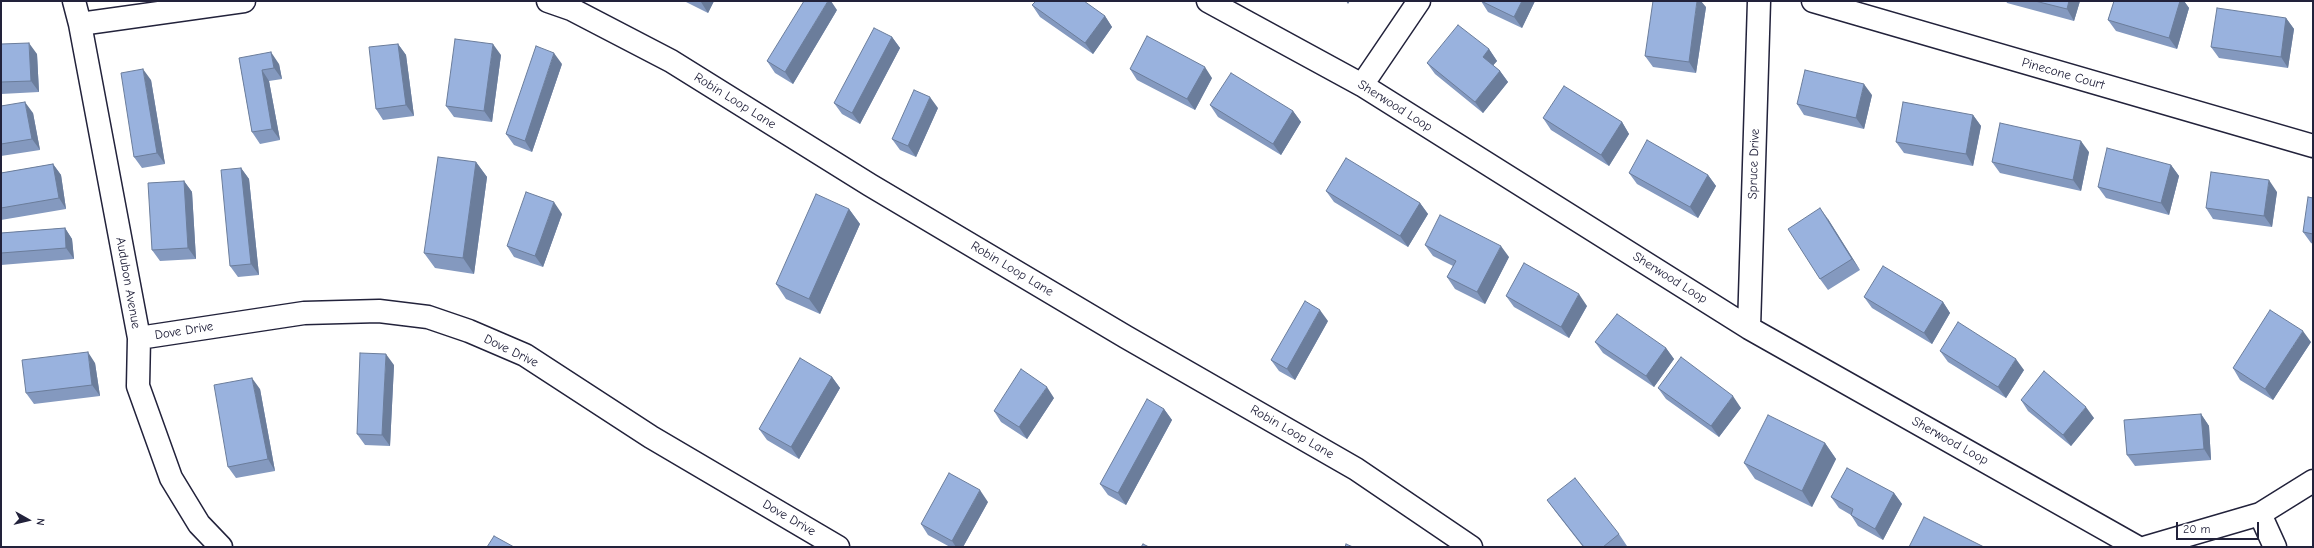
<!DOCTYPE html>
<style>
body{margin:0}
#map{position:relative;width:2314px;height:548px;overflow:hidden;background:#fff;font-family:"Comic Neue",sans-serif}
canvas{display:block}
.frame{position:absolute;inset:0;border:2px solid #22223b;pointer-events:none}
.north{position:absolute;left:8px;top:500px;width:40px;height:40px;-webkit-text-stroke:3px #fff;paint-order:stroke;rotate:98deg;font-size:11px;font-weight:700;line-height:16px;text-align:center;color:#22223b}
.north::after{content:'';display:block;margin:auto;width:14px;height:18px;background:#22223b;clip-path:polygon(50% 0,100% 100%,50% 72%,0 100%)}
.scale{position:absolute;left:2176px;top:522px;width:83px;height:18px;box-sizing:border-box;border:2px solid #22223b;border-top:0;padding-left:5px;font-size:12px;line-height:14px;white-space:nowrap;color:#22223b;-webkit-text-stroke:3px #fff;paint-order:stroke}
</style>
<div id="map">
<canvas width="2314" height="548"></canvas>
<div class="frame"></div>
<div class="north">N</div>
<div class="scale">20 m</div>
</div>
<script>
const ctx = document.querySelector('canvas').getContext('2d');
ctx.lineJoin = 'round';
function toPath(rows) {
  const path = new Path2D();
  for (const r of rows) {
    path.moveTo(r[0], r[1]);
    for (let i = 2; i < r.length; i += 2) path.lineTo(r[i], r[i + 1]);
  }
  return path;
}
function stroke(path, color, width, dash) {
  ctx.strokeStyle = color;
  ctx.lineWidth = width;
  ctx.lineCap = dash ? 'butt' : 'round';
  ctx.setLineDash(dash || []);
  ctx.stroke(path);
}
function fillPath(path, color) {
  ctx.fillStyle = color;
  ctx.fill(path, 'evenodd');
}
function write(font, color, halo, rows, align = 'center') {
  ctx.font = font + ' "Comic Neue",sans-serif';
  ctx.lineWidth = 3;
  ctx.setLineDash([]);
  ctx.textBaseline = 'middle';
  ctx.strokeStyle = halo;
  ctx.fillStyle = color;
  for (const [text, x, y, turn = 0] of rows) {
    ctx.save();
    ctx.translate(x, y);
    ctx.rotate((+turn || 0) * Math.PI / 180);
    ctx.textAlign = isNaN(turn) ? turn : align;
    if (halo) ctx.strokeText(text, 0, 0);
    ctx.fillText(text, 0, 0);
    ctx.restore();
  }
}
const minor = toPath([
 [74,1,80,24,139,338,138,386,171,478,199,524,221,547],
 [548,1,571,9,671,61,870,185,1126,337,1356,469,1471,547],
 [1208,1,1362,85,1749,328,2137,547],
 [1813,1,2313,146],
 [80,24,244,1],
 [1362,85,1419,1],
 [1749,328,1759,1],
 [139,338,304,313,379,311,428,317,469,331,525,355,651,437,838,547],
 [2260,514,2275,547],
 [2147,547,2260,514,2313,481]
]);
const wall = toPath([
 [684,1,714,1,708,13],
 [1481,1,1535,1,1522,28,1488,12],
 [2006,1,2080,1,2074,21,2007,3],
 [2114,1,2184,1,2189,8,2177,49,2116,31,2108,20],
 [1032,5,1105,16,1112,27,1093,54,1040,17],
 [1706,7,1696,73,1653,67,1645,56],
 [837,10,793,84,775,73,767,61],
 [2286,18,2294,29,2288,68,2219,58,2211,47],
 [892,37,900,48,860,124,842,114,834,103],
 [1,44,37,54,39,92,1,94],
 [398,44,406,55,414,116,383,120,376,109],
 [1489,49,1497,61,1493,65,1500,71,1508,82,1483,113,1435,74,1427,63],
 [501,55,492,122,454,117,446,106],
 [239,58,279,64,282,79,269,81,280,140,260,144,252,132],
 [562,64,532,152,514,145,506,134],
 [1130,69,1212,78,1195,110,1137,80],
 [151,80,165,164,142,168,134,157],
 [1872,95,1864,129,1804,115,1797,104],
 [1210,105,1293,111,1301,122,1281,155,1218,117],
 [1,106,33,113,40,150,1,156],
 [938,108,916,157,900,150,892,139],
 [1973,115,1981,126,1973,166,1904,153,1896,142],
 [1543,118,1622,122,1629,134,1609,166,1551,130],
 [2089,152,2081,191,2000,173,1992,162],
 [476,162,487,177,474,274,435,268,424,253],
 [53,164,61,175,66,209,1,220,1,173],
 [2171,165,2179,176,2169,215,2106,198,2098,187],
 [241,168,249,179,259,275,238,277,230,266],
 [1629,173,1708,175,1716,186,1698,218,1637,184],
 [184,181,192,192,196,259,160,261,152,250],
 [1326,191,1420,203,1428,214,1408,247,1334,202],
 [2277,192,2272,227,2213,219,2206,208],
 [2313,198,2313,244,2311,243,2303,232],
 [849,209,860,224,820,314,786,299,776,284],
 [562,214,543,267,514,257,507,246],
 [1828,219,1860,270,1828,290,1820,279],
 [65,228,72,239,74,259,1,265,1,233],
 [1425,245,1509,257,1485,304,1455,289,1447,277,1453,266,1433,256],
 [1506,296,1587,306,1569,338,1514,307],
 [1864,297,1943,302,1950,313,1932,344,1872,308],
 [1328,321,1295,380,1279,371,1271,360],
 [1595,342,1666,348,1674,359,1654,387,1603,353],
 [2311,342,2273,400,2240,380,2233,368],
 [1940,351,2024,370,2006,398,1948,362],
 [95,363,100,396,34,404,26,393],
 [394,365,390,446,365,445,357,434],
 [832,377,840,388,799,459,767,440,759,429],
 [1658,388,1741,408,1719,437,1666,399],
 [260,389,275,471,236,478,228,467],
 [1054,398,1027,439,1001,422,994,411],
 [2021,400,2094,418,2071,446,2028,411],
 [1164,409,1172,420,1126,505,1108,495,1100,484],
 [2201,414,2209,426,2211,460,2135,466,2127,455],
 [1825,443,1836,459,1812,507,1755,479,1744,463],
 [1894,493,1902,504,1883,540,1858,526,1851,515,1839,508,1831,497],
 [1547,500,1619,534,1627,546,1625,547,1583,547,1555,511],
 [988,502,963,547,950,547,928,535,921,524]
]);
const shadedWall = toPath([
 [701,1,714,1,708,13,701,2],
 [828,1,831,1,837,10,793,84,785,72],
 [1346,1,1350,1,1348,4],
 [1522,1,1535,1,1522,28,1514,17],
 [1697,1,1701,1,1706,7,1696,73,1689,62],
 [2069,1,2080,1,2074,21,2067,9],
 [2180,1,2184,1,2189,8,2177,49,2169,38],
 [1105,16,1112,27,1093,54,1085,43],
 [2286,18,2294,29,2288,68,2281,57],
 [892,37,900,48,860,124,852,113],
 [29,43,37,54,39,92,31,81],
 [398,44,406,55,414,116,406,105],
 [493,44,501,55,492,122,484,111],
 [1489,49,1497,61,1491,68,1483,57],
 [271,52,279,64,282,79,274,68],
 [554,53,562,64,532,152,525,141],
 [1205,67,1212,78,1195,110,1187,99],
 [143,69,151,80,165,164,157,153],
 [262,70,269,81,280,140,272,129],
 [1500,71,1508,82,1483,113,1475,102],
 [1864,84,1872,95,1864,129,1856,118],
 [930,97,938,108,916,157,908,146],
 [25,102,33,113,40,150,32,139],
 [1293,111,1301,122,1281,155,1273,144],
 [1973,115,1981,126,1973,166,1966,154],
 [1622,122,1629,134,1609,166,1601,155],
 [2081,141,2089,152,2081,191,2073,180],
 [476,162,487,177,474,274,463,258],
 [53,164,61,175,66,209,59,198],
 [2171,165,2179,176,2169,215,2161,203],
 [241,168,249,179,259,275,251,264],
 [1708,175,1716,186,1698,218,1690,207],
 [2269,180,2277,192,2272,227,2264,216],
 [184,181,192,192,196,259,188,248],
 [554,202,562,214,543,267,535,256],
 [1420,203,1428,214,1408,247,1400,236],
 [1820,208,1828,219,1860,270,1852,259],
 [849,209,860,224,820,314,809,299],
 [65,228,72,239,74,259,66,248],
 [1501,246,1509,257,1485,304,1477,292],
 [1579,294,1587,306,1569,338,1561,327],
 [1943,302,1950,313,1932,344,1924,333],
 [1320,310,1328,321,1295,380,1287,369],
 [2303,331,2311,342,2273,400,2265,389],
 [1666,348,1674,359,1654,387,1646,376],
 [88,352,95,363,100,396,92,385],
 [386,354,394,365,390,446,382,435],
 [2016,359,2024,370,2006,398,1998,387],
 [832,377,840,388,799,459,791,447],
 [252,378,260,389,275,471,268,459],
 [1047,387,1054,398,1027,439,1019,427],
 [1733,396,1741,408,1719,437,1711,426],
 [2086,407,2094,418,2071,446,2063,435],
 [1164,409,1172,420,1126,505,1118,493],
 [2201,414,2209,426,2211,460,2204,449],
 [1825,443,1836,459,1812,507,1802,491],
 [980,490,988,502,963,547,956,547,952,541],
 [1894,493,1902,504,1883,540,1875,529]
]);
const building = toPath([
 [804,1,828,1,785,72,767,61,804,1],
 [1036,1,1084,1,1105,16,1085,43,1032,5,1036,1],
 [1481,1,1522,1,1514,17,1481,1],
 [1653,1,1697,1,1689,62,1645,56,1653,1],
 [2035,1,2069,1,2067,9,2035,1],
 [2114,1,2180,1,2169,38,2108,20,2114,1],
 [2217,8,2286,18,2281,57,2211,47,2217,8],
 [1458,25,1489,49,1483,57,1500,71,1475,102,1427,63,1458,25],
 [874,28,892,37,852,113,834,103,874,28],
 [1147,36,1205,67,1187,99,1130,69,1147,36],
 [455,39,493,44,484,111,446,106,455,39],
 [29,43,31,81,1,82,1,44,29,43],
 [398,44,406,105,376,109,369,47,398,44],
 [536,46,554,53,525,141,506,134,536,46],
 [271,52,274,68,262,70,272,129,252,132,239,58,271,52],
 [143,69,157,153,134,157,121,73,143,69],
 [1805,70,1864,84,1856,118,1797,104,1805,70],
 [1231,73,1293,111,1273,144,1210,105,1231,73],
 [1564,86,1622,122,1601,155,1543,118,1564,86],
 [914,90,930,97,908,146,892,139,914,90],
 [25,102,32,139,1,144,1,106,25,102],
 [1903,102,1973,115,1966,154,1896,142,1903,102],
 [2000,123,2081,141,2073,180,1992,162,2000,123],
 [1647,140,1708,175,1690,207,1629,173,1647,140],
 [2107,148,2171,165,2161,203,2098,187,2107,148],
 [438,157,476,162,463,258,424,253,438,157],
 [1346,158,1420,203,1400,236,1326,191,1346,158],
 [53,164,59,198,1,208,1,173,53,164],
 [241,168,251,264,230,266,221,170,241,168],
 [2211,172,2269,180,2264,216,2206,208,2211,172],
 [184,181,188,248,152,250,148,183,184,181],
 [526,192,554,202,535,256,507,246,526,192],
 [816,194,849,209,809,299,776,284,816,194],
 [2308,197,2313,198,2313,234,2303,232,2308,197],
 [1820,208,1852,259,1820,279,1788,229,1820,208],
 [1440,215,1501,246,1477,292,1447,277,1456,261,1425,245,1440,215],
 [65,228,66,248,1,253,1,233,65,228],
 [1524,263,1579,294,1561,327,1506,296,1524,263],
 [1883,266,1943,302,1924,333,1864,297,1883,266],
 [1305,301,1320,310,1287,369,1271,360,1305,301],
 [2270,310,2303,331,2265,389,2233,368,2270,310],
 [1617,314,1666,348,1646,376,1595,342,1617,314],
 [1958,322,2016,359,1998,387,1940,351,1958,322],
 [88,352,92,385,26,393,22,360,88,352],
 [360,353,386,354,382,435,357,434,360,353],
 [1681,357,1733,396,1711,426,1658,388,1681,357],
 [800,358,832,377,791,447,759,429,800,358],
 [1021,369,1047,387,1019,427,994,411,1021,369],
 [2044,371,2086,407,2063,435,2021,400,2044,371],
 [252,378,268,459,228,467,214,385,252,378],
 [1147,399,1164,409,1118,493,1100,484,1147,399],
 [2201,414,2204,449,2127,455,2124,420,2201,414],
 [1768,415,1825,443,1802,491,1744,463,1768,415],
 [1847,468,1894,493,1875,529,1851,515,1853,509,1831,497,1847,468],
 [949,473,980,490,952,541,921,524,949,473],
 [1575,478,1619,534,1603,547,1584,547,1547,500,1575,478],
 [1924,517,1984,547,1909,547,1924,517],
 [494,536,514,547,487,547,494,536],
 [1143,544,1149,547,1141,547,1143,544],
 [1346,544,1353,547,1345,547,1346,544]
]);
const streetNames = [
 ["Pinecone Court",2063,74,16],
 ["Robin Loop Lane",735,101,32],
 ["Sherwood Loop",1395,106,32],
 ["Spruce Drive",1754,164,-88],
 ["Robin Loop Lane",1012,269,31],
 ["Sherwood Loop",1670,278,32],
 ["Audubon Avenue",128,283,80],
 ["Dove Drive",184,331,-9],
 ["Dove Drive",511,351,26],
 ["Robin Loop Lane",1292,432,30],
 ["Sherwood Loop",1950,441,29],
 ["Dove Drive",789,518,30]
];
stroke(minor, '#22223b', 25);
stroke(minor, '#fff', 22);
fillPath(wall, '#8499bf');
fillPath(shadedWall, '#6b7d9b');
fillPath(building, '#99b2de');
stroke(building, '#6b7d9b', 1);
write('13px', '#22223b', '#fff', streetNames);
</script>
